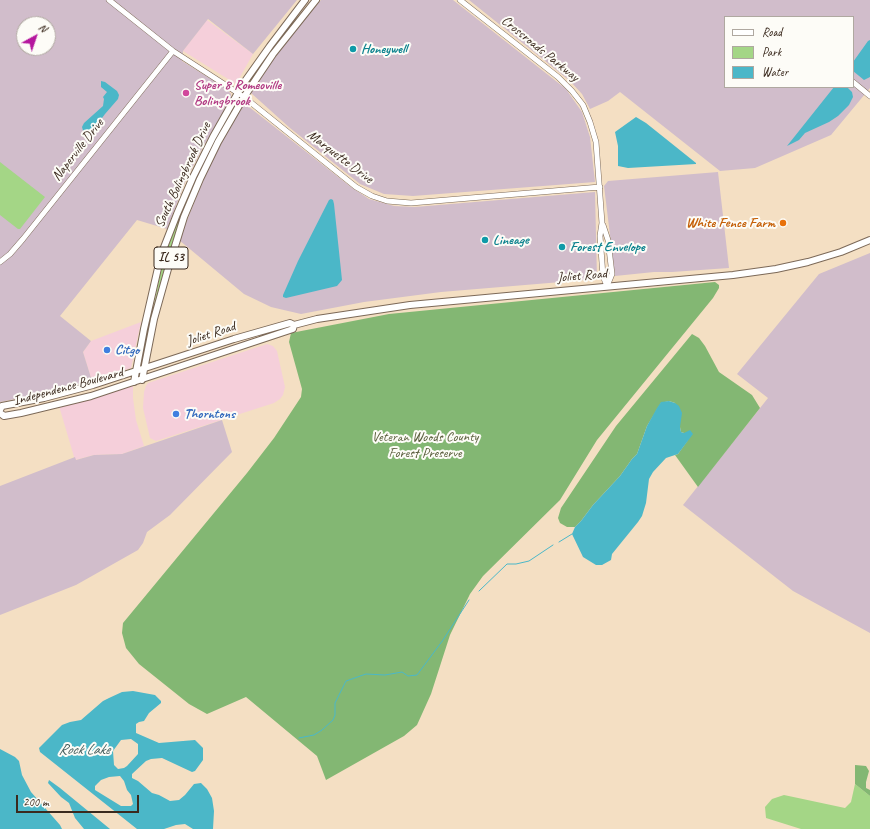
<!DOCTYPE html>
<style>
body{margin:0}
#map{position:relative;width:870px;height:829px;overflow:hidden;background:#f4dfc3;font-family:Caveat,sans-serif}
canvas{display:block}
.legend{position:absolute;left:724px;top:16px;width:130px;height:72px;box-sizing:border-box;background:#fdfcf7;border:1px solid #afa8a0;margin:0;padding:5px 7px;list-style:none;font-size:12px;color:#3b2a1e}
.legend li{display:flex;align-items:center;gap:8px;height:20px}
.legend b{width:20px;border:1px solid #afa8a0}
.north{position:absolute;left:16px;top:16px;width:40px;height:40px;box-sizing:border-box;background:#fdfcf7;border:1px solid #afa8a0;border-radius:50%;rotate:40deg;font-size:11px;font-weight:700;line-height:16px;text-align:center;color:#3b2a1e}
.north::after{content:'';display:block;margin:auto;width:14px;height:18px;background:#b5179e;clip-path:polygon(50% 0,100% 100%,50% 72%,0 100%)}
.scale{position:absolute;left:16px;top:795px;width:123px;height:18px;box-sizing:border-box;border:2px solid #3b2a1e;border-top:0;padding-left:5px;font-size:12px;line-height:14px;white-space:nowrap;color:#3b2a1e;-webkit-text-stroke:3px #fdfcf7;paint-order:stroke}
</style>
<div id="map">
<canvas width="870" height="829"></canvas>
<ul class="legend">
<li><b style="height:5px;background:#fff"></b>Road</li>
<li><b style="height:11px;background:#a4d686"></b>Park</li>
<li><b style="height:11px;background:#4bb7c8"></b>Water</li>
</ul>
<div class="north">N</div>
<div class="scale">200 m</div>
</div>
<script>
const ctx = document.querySelector('canvas').getContext('2d');
ctx.lineJoin = 'round';
function fillPath(path, color) {
  ctx.fillStyle = color;
  ctx.fill(path, 'evenodd');
}
function toPath(rows) {
  const path = new Path2D();
  for (const r of rows) {
    path.moveTo(r[0], r[1]);
    for (let i = 2; i < r.length; i += 2) path.lineTo(r[i], r[i + 1]);
  }
  return path;
}
function stroke(path, color, width, dash) {
  ctx.strokeStyle = color;
  ctx.lineWidth = width;
  ctx.lineCap = dash ? 'butt' : 'round';
  ctx.setLineDash(dash || []);
  ctx.stroke(path);
}
function write(font, color, halo, rows, align = 'center') {
  ctx.font = font + ' Caveat,sans-serif';
  ctx.lineWidth = 4;
  ctx.setLineDash([]);
  ctx.textBaseline = 'middle';
  ctx.strokeStyle = halo;
  ctx.fillStyle = color;
  for (const [text, x, y, turn = 0] of rows) {
    ctx.save();
    ctx.translate(x, y);
    ctx.rotate((+turn || 0) * Math.PI / 180);
    ctx.textAlign = isNaN(turn) ? turn : align;
    if (halo) ctx.strokeText(text, 0, 0);
    ctx.fillText(text, 0, 0);
    ctx.restore();
  }
}
const built = toPath([
 [207,20,253,54,236,84,183,51],
 [141,322,131,368,92,381,83,352,91,341],
 [267,344,273,346,277,351,285,387,283,395,280,399,274,403,156,441,150,438,143,408,144,392,146,386,148,383],
 [133,384,133,398,136,420,144,446,122,454,94,455,75,460,59,406]
]);
const industrial = toPath([
 [0,0,297,0,253,54,208,19,183,51,182,61,227,89,231,94,231,99,204,145,186,180,167,229,137,220,60,316,91,341,83,352,92,381,41,394,0,402],
 [24,24,48,24,48,48,24,48],
 [321,0,453,0,566,89,582,112,590,137,595,182,413,196,384,194,360,184,290,128,251,93,275,55],
 [469,0,870,0,870,88,831,135,755,168,720,171,620,92,608,101,590,109,582,94,570,81],
 [725,17,853,17,853,87,725,87],
 [244,103,351,187,369,199,394,206,415,207,595,192,597,279,441,292,364,302,301,314,271,307,244,294,179,240,211,161],
 [718,172,729,268,672,272,654,272,615,276,604,186,608,181],
 [870,253,870,633,793,591,683,505,768,398,737,374,819,274],
 [222,420,232,452,170,515,147,532,143,543,138,550,76,585,0,615,0,486,75,457,76,460,94,455,122,454]
]);
const green = toPath([
 [225,122,173,243,153,310,164,255,184,203,212,144],
 [0,162,45,197,20,229,18,229,0,215],
 [855,784,870,796,870,829,801,829,766,818,765,807,772,799,784,795,845,808,851,802]
]);
const forest = toPath([
 [715,282,719,285,719,288,713,298,597,440,560,500,483,576,470,594,450,635,431,694,417,725,404,736,326,780,317,756,246,697,207,714,189,704,139,664,126,648,122,633,123,623,247,473,274,438,301,397,302,389,289,342,291,333,389,314],
 [692,334,699,338,705,346,719,372,752,395,760,408,698,487,675,455,678,454,688,440,684,433,681,432,675,403,669,401,661,403,647,426,637,454,632,459,620,476,593,505,581,521,575,527,567,527,560,523,558,518,561,508,616,426],
 [855,765,866,766,869,771,866,782,866,788,870,790,870,796,855,784]
]);
const water = toPath([
 [870,40,870,77,864,80,853,71,853,62,868,41],
 [101,81,105,82,117,91,119,95,118,99,105,114,90,134,87,135,84,134,82,127,84,123,103,106,104,99,103,97,107,92,101,87],
 [834,87,847,87,852,92,853,97,849,105,838,116,829,122,805,133,799,140,787,146],
 [636,117,646,123,696,163,696,164,628,168,618,166,618,146,615,132],
 [331,199,333,200,334,204,342,280,337,286,286,298,283,297,283,295,298,261,329,200],
 [669,401,675,403,679,406,682,413,680,427,681,432,684,433,690,430,693,434,678,454,666,458,653,472,649,479,646,503,642,516,638,522,612,554,611,560,602,565,596,565,583,557,572,534,575,527,581,521,593,505,620,476,632,459,637,454,647,426,657,408,661,402],
 [133,691,155,695,161,701,161,703,149,713,144,721,139,722,136,724,136,733,159,743,195,740,203,748,203,760,195,771,192,772,162,758,151,759,146,761,132,774,132,778,138,781,152,793,159,795,170,801,179,800,185,795,194,784,201,783,207,789,212,798,214,811,213,829,193,829,185,824,176,825,164,829,137,829,40,752,39,748,62,725,70,722,81,720,103,701,109,698,122,692],
 [131,739,138,744,138,754,127,766,124,768,118,769,114,765,113,751,121,740],
 [120,776,124,781,127,790,131,795,133,804,131,806,121,806,95,790,95,786,101,780,109,777],
 [0,749,15,757,19,761,22,775,31,792,60,825,62,829,0,829],
 [49,780,60,788,110,829,84,829,75,818,69,803,61,797,48,783]
]);
const stream = toPath([
 [559,542,572,534],
 [479,591,507,564,516,564,529,561,553,545],
 [299,738,314,735,322,730,333,720,335,715,335,703,346,681,366,674,385,675,402,672,408,676,417,675,443,640,469,600]
]);
const minor = toPath([
 [109,0,173,51,244,97,356,187,372,196,387,201,411,203,600,187],
 [460,0,558,77,572,91,583,105,590,122,596,142,602,223,600,236,603,276,607,286],
 [853,82,870,96],
 [603,225,608,240,612,274,607,286],
 [0,262,10,254,23,239,173,51]
]);
const major = toPath([
 [142,380,154,319,168,269,184,217,200,179,218,142,244,97,273,54,316,0],
 [134,382,144,329,161,255,177,214,193,177,213,137,243,84,270,46,305,0],
 [0,410,2,406,44,398,93,385,234,339,290,323,294,325,317,319,410,305,733,275,776,269,808,262,841,252,870,240],
 [0,413,4,416,21,413,91,396,293,329,294,325]
]);
const markers = [
 [353,49,4,"#0f9aa8"],
 [186,93,4,"#d1479c"],
 [783,223,4,"#e8710a"],
 [485,240,4,"#0f9aa8"],
 [562,247,4,"#0f9aa8"],
 [107,350,4,"#3f7fe0"],
 [176,414,4,"#3f7fe0"]
];
const shields = [
 [171,258,34]
];
const shieldNames = [
 ["IL 53",171,258]
];
const cultureNames = [
 ["Honeywell",361,49],
 ["Lineage",493,240],
 ["Forest Envelope",570,247]
];
const streetNames = [
 ["Crossroads Parkway",540,49,39],
 ["Naperville Drive",78,150,-52],
 ["Marquette Drive",340,157,37],
 ["South Bolingbrook Drive",183,175,-65],
 ["Joliet Road",582,276,-5],
 ["Joliet Road",211,334,-18],
 ["Independence Boulevard",68,387,-15]
];
const hotelNames = [
 ["Super 8 Romeoville",194,85],
 ["Bolingbrook",194,101]
];
const foodNames = [
 ["White Fence Farm",775,223]
];
const shopNames = [
 ["Citgo",115,350],
 ["Thorntons",184,414]
];
const parkNames = [
 ["Veteran Woods County",425,437],
 ["Forest Preserve",425,453]
];
const waterNames = [
 ["Rock Lake",84,750]
];
fillPath(built, '#f5cfda');
fillPath(industrial, '#d1bdcb');
fillPath(green, '#a4d686');
fillPath(forest, '#83b773');
fillPath(water, '#4bb7c8');
stroke(stream, '#4bb7c8', 1);
stroke(minor, '#7c6958', 6);
stroke(major, '#7c6958', 8);
stroke(minor, '#fff', 5);
stroke(major, '#fff', 6);
for (const [x, y, r, color] of markers) {
  const dot = new Path2D();
  dot.arc(x, y, r, 0, 2 * Math.PI);
  ctx.fillStyle = color;
  ctx.fill(dot);
  stroke(dot, '#fdfcf7', 1.5);
}
for (const [x, y, w] of shields) {
  const box = new Path2D();
  box.roundRect(x - w / 2, y - 11, w, 22, 3);
  ctx.fillStyle = '#fdfcf7';
  ctx.fill(box);
  stroke(box, '#3b2a1e', 1);
}
write('bold 13px', '#3b2a1e', null, shieldNames);
write('bold 14px', '#0d838f', '#fdfcf7', cultureNames, 'left');
write('14px', '#3b2a1e', '#fdfcf7', streetNames);
write('bold 14px', '#b23c85', '#fdfcf7', hotelNames, 'left');
write('bold 14px', '#c56008', '#fdfcf7', foodNames, 'right');
write('bold 14px', '#366cbe', '#fdfcf7', shopNames, 'left');
write('14px', '#5a5e3d', '#fdfcf7', parkNames);
write('italic 15px', '#415b5a', '#fdfcf7', waterNames);
</script>
